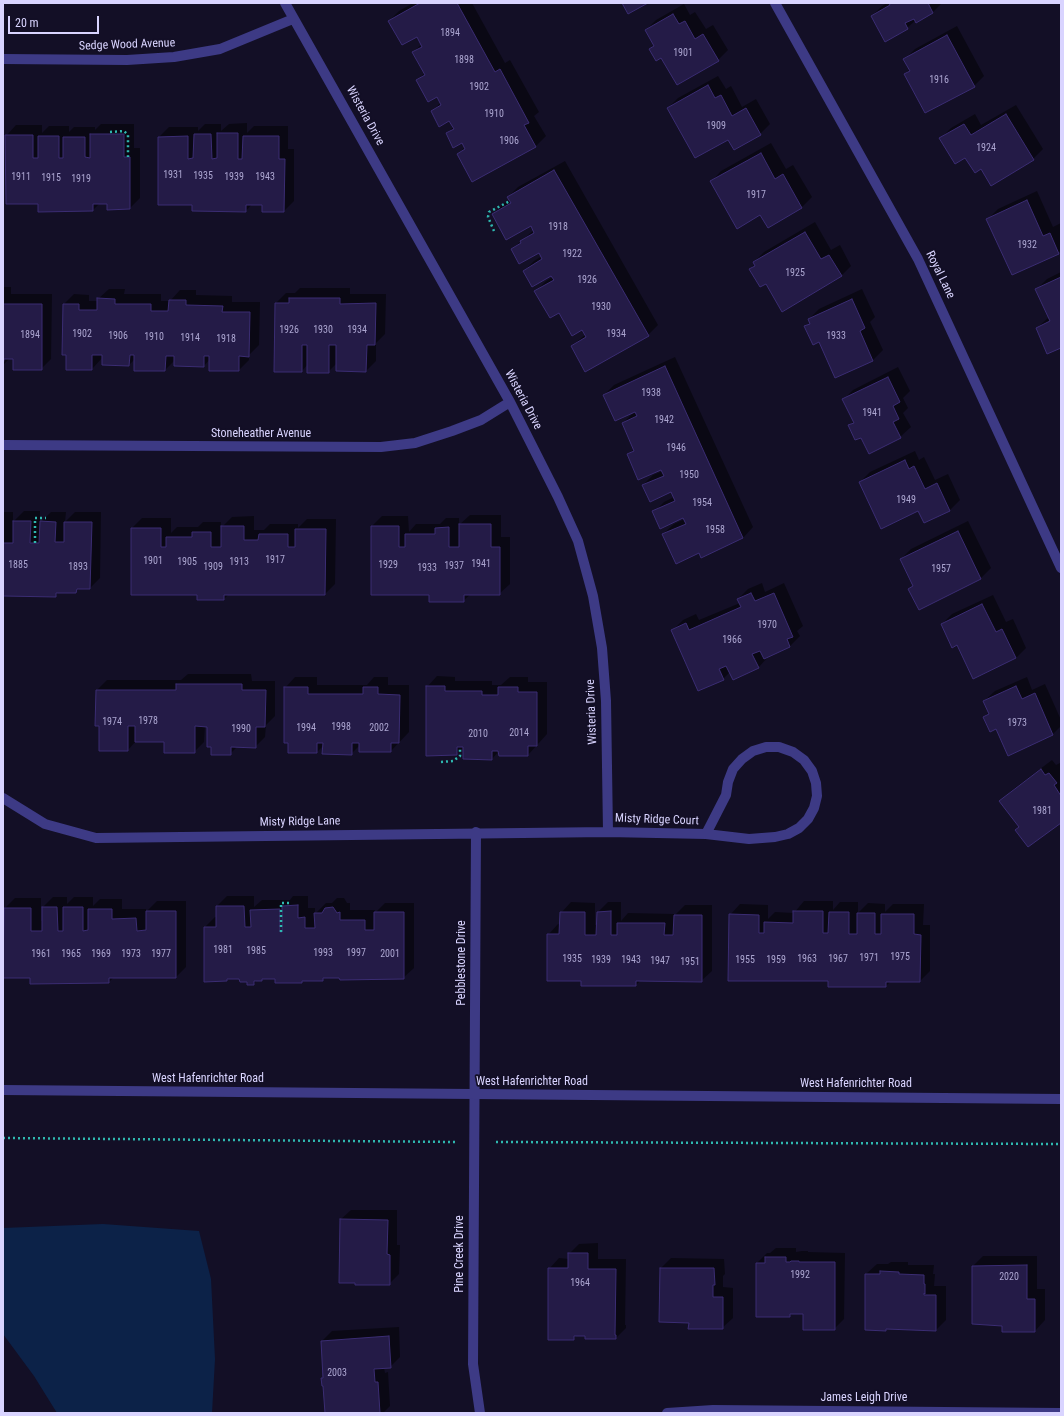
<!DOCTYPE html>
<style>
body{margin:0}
#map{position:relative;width:1064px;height:1416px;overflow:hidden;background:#130f26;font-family:"Roboto Condensed",sans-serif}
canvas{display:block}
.frame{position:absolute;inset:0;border:4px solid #d9d4ff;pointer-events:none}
.scale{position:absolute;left:8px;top:16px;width:91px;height:18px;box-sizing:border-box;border:2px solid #d9d4ff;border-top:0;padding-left:5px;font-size:12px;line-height:14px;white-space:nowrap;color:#d9d4ff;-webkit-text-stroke:3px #130f26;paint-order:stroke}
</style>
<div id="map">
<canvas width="1064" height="1416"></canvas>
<div class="frame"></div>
<div class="scale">20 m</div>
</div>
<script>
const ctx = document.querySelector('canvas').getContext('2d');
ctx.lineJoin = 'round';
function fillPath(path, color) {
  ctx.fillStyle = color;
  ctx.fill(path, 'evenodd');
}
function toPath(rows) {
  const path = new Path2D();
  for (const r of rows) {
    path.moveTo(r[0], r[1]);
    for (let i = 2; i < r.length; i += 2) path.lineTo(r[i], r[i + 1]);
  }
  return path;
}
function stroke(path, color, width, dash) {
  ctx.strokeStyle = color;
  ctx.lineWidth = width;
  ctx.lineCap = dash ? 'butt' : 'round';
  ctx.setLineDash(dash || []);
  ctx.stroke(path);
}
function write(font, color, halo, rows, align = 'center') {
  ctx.font = font + ' "Roboto Condensed",sans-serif';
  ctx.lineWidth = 3.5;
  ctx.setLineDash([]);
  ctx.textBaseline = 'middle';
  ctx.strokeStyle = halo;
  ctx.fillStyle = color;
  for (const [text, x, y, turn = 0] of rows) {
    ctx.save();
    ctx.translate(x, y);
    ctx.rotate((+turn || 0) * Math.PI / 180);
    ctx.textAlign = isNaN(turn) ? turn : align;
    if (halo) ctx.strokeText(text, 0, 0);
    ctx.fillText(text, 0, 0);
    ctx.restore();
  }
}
const water = toPath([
 [103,1224,199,1231,211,1279,215,1359,212,1413,57,1413,34,1376,3,1334,3,1228]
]);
const shadow = toPath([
 [413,3,472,3,505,63,510,60,539,112,534,116,546,136,536,146,458,154,465,147,462,141,447,134,454,126,450,119,432,112,441,102,437,96,417,80,425,73,413,52,422,44,417,36,389,21,399,11],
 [887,3,942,3,933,12,916,21,916,20,907,28,872,16,882,6],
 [684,4,690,15,695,12,706,29,713,25,728,50,718,60,662,57,650,49,654,44,646,30,656,20],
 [957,26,984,76,974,86,905,74,910,69,905,59,915,49],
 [718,76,726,89,731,86,742,107,756,99,770,124,760,134,729,139,668,108,678,98],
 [1016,105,1043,149,1033,159,981,168,941,138,951,128,975,114,981,125],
 [247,123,247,133,254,126,288,126,288,149,294,149,294,201,284,211,263,204,252,204,246,211,193,204,159,137,169,127,198,127,198,131,205,124,221,124,221,131,229,124],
 [101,124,134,124,134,148,140,148,140,198,130,208,108,203,100,203,93,210,39,203,6,136,16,125,42,125,42,133,49,126,69,126,69,132,74,127,95,127,95,130],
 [771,143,786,169,793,165,812,197,802,207,768,226,761,214,711,182,721,171],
 [565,161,658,325,648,335,572,346,586,334,583,329,560,312,536,291,546,281,553,277,551,275,524,271,534,261,542,256,539,252,512,249,534,230,531,225,493,214,503,204,510,200,508,197,518,187],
 [1037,191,1053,227,1061,223,1061,251,1013,274,988,219,998,209],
 [815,222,831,250,840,245,851,266,841,276,766,283,750,269,755,264,754,262,764,252],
 [1061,272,1061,347,1037,328,1049,317,1037,289,1047,279],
 [3,287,11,287,11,294,52,294,51,359,41,369,14,358,10,358,3,365],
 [300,288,350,288,350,294,386,294,385,334,376,343,376,361,366,371,337,363,328,372,308,364,302,371,276,303,286,293,295,293],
 [109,289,125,289,124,294,161,294,161,301,170,301,180,290,196,290,196,295,232,296,232,302,260,302,259,345,249,355,249,360,239,370,210,359,204,366,175,360,165,370,135,359,129,365,103,357,92,369,64,304,74,294,89,295,89,301,98,301,98,299],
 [862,289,875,317,870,322,883,350,873,360,836,377,819,341,806,326,811,322,809,319,819,309],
 [675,357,753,527,743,538,702,556,700,552,663,534,674,524,685,519,683,516,654,512,664,502,674,497,672,491,643,485,653,475,663,471,662,468,628,455,635,448,623,423,636,410,604,395,614,385],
 [898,367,910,391,903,398,908,408,903,413,911,427,900,437,862,437,849,426,854,421,843,400,853,390],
 [915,451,919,460,924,457,935,480,948,474,960,500,950,510,924,522,918,510,860,482,870,472],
 [24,511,40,511,40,523,51,512,66,512,65,522,75,512,101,512,100,578,90,588,80,588,76,592,59,592,55,596,3,595,3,512,13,512,13,522],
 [470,515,501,515,501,537,510,537,510,584,499,594,471,594,463,601,430,594,372,526,382,516,408,516,409,532,416,524,440,524,446,518,459,518,459,525],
 [254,516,254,530,264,530,270,524,298,524,298,528,307,519,336,519,335,584,325,594,229,594,224,599,198,594,132,528,142,518,171,518,171,533,177,527,198,527,203,522,221,522,221,528,232,517],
 [968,521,991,568,981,578,909,589,914,585,901,559,911,549],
 [762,583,765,592,784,583,803,626,797,631,800,636,790,646,768,656,768,657,758,668,730,672,723,679,673,630,683,620,696,614,699,620,740,603,738,599,748,589],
 [718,664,723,676,721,676,716,665],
 [993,595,1006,622,1013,619,1026,648,1016,658,974,678,957,644,942,624,952,614],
 [188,674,251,674,252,681,275,681,275,716,266,725,265,737,255,747,238,746,230,754,208,726,205,726,204,742,194,752,165,741,136,741,128,750,100,725,97,690,107,680,181,680],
 [437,676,455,677,455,681,492,681,492,685,501,685,510,677,528,677,528,682,547,682,547,734,528,755,499,751,492,759,464,747,456,754,427,687],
 [295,677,317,677,317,685,367,685,374,677,388,677,388,685,409,685,409,732,391,751,360,745,351,754,324,745,317,752,285,688],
 [1027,677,1032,690,1045,684,1061,720,1061,726,1053,734,1008,754,996,728,984,717,989,712,984,701,995,691],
 [1052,760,1056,765,1060,763,1061,765,1061,822,1020,827,1001,801,1011,791],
 [227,896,254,896,254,907,262,900,290,900,293,896,308,896,308,908,315,908,315,914,326,903,332,903,337,898,344,898,347,903,350,903,350,910,375,910,375,913,385,903,414,903,414,968,403,978,325,977,322,980,304,980,301,982,276,978,264,978,261,980,257,980,254,984,248,984,248,981,240,978,229,978,227,980,205,927,215,917,217,917,217,906],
 [53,897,67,897,67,904,74,897,93,897,93,906,100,899,122,899,122,909,146,909,146,912,157,901,186,901,186,967,176,977,114,977,109,982,31,977,3,977,3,922,5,908,15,898,41,898,41,921,43,921,43,907],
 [804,901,833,901,833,910,840,902,858,902,858,913,868,903,885,904,885,912,893,904,924,904,923,925,930,925,930,971,920,981,891,981,886,986,829,980,730,915,740,904,768,905,768,919,775,912,794,913],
 [571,902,595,903,595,925,597,925,598,912,608,902,621,902,621,921,628,913,674,914,674,916,685,905,712,905,712,971,701,981,641,980,636,985,582,980,548,935,558,924,560,925,561,913],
 [351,1210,397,1210,397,1245,400,1245,399,1274,389,1284,340,1220],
 [598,1243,598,1259,626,1259,625,1325,626,1325,626,1328,616,1338,586,1338,586,1335,577,1335,573,1339,549,1269,559,1258,569,1259,569,1254,579,1244],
 [776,1248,796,1248,796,1252,802,1251,808,1251,808,1252,845,1253,844,1319,834,1329,804,1313,793,1313,789,1316,757,1263,767,1253,770,1253],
 [983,1256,1037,1256,1037,1289,1045,1289,1045,1320,1035,1331,1003,1331,1003,1325,973,1323,973,1266],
 [671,1258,724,1259,725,1274,723,1276,723,1287,733,1288,733,1318,722,1328,690,1322,661,1268],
 [891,1262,908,1262,908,1265,934,1265,933,1274,935,1274,934,1286,946,1286,946,1320,936,1330,888,1328,886,1330,866,1274,877,1264,888,1264],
 [399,1327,400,1357,390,1367,384,1368,385,1373,388,1372,390,1406,383,1413,326,1413,322,1378,324,1376,322,1341,332,1331]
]);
const building = toPath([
 [420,3,457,3,495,72,500,69,529,123,524,125,536,147,472,182,457,154,465,149,462,143,453,148,446,133,454,129,449,121,439,127,431,111,441,105,437,97,428,102,416,80,425,75,412,52,422,47,417,37,402,45,388,21,420,3],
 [622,3,648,3,628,14,622,3],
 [889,3,928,3,933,13,916,23,914,19,905,23,908,29,885,42,871,16,890,5,889,3],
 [673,14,679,24,685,21,695,39,703,34,719,61,677,85,661,58,656,61,649,49,654,46,645,30,673,14],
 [947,35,975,87,925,113,904,74,910,71,903,59,947,35],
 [708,85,715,98,721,95,732,116,746,108,761,135,734,150,728,140,695,158,667,108,708,85],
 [1006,114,1034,160,991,186,981,169,975,173,965,158,955,164,939,138,964,124,971,135,1006,114],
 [217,133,238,133,238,159,242,159,243,136,279,136,279,159,285,159,284,212,262,212,262,205,246,205,246,212,192,211,192,205,158,205,158,137,188,136,188,159,193,158,194,134,211,134,212,159,217,158,217,133],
 [90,134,124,134,124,157,130,157,130,209,107,210,107,204,93,204,93,211,38,212,38,204,6,204,5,135,33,135,33,158,38,158,38,136,59,136,59,158,63,158,63,137,85,137,85,157,90,158,90,134],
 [761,153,775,179,783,174,802,208,768,228,760,215,737,229,710,181,761,153],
 [554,170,649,336,585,372,571,346,586,337,582,330,572,336,559,313,550,318,534,291,554,280,551,276,532,287,523,271,542,259,539,253,519,264,511,249,521,243,520,241,534,233,531,226,506,240,492,214,511,203,507,197,554,170],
 [1027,200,1043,236,1050,233,1059,254,1012,275,986,219,1027,200],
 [805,232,821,259,829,255,842,276,782,312,766,284,760,287,749,269,755,266,753,262,805,232],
 [1061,277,1061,348,1047,354,1036,328,1050,321,1035,289,1061,277],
 [97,298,115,299,115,304,151,304,151,311,168,311,169,300,186,300,186,305,223,306,222,312,250,312,249,357,239,356,239,371,209,371,209,356,204,356,204,367,174,366,174,356,166,356,165,371,134,371,134,355,130,355,129,366,102,365,102,355,92,355,92,370,66,370,66,355,62,355,63,304,79,304,79,310,97,310,97,298],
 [289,298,340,298,340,304,376,303,375,345,367,345,366,372,336,371,336,345,329,345,329,373,307,373,307,345,302,345,302,372,274,372,275,303,289,303,289,298],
 [852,299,865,328,860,331,873,361,835,378,819,342,813,345,804,326,810,324,808,319,852,299],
 [3,304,42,304,42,370,13,370,13,359,4,359,3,366,3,304],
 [665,366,743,538,701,558,699,553,676,564,662,534,686,524,683,518,660,529,652,511,675,501,671,492,650,502,642,485,664,476,661,470,638,480,627,454,634,451,622,423,637,416,635,412,615,421,603,395,665,366],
 [888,377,900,402,893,406,899,419,893,422,901,438,869,454,861,438,855,440,848,425,854,423,842,399,888,377],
 [905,460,909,469,914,466,925,489,937,483,950,511,924,523,918,511,881,529,859,482,905,460],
 [13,521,31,521,30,543,39,543,40,521,56,522,55,542,64,542,64,522,92,522,90,589,77,589,76,593,56,593,56,597,3,596,3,522,3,543,13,543,13,521],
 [459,524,491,524,491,547,500,547,500,595,464,595,464,602,429,602,429,595,371,595,371,526,399,526,399,547,405,547,405,534,435,534,435,528,449,527,449,547,459,547,459,524],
 [221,526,244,526,244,540,258,540,259,534,288,534,288,547,295,547,295,529,326,529,325,595,224,595,224,600,197,600,197,595,131,595,131,528,161,528,161,547,166,547,166,537,192,537,192,532,211,532,211,547,221,547,221,526],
 [958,531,981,579,919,610,908,589,913,586,900,559,958,531],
 [751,593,755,601,774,593,793,637,787,639,790,647,764,659,760,651,752,654,759,668,733,680,726,666,719,669,724,680,698,691,671,630,686,623,689,630,741,607,737,599,751,593],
 [982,604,996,632,1002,629,1016,658,973,679,957,645,952,648,941,624,982,604],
 [176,684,242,684,242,690,266,690,265,727,256,727,256,748,231,747,231,755,211,755,211,747,207,747,207,727,195,726,195,753,164,753,164,742,135,742,135,726,128,726,128,751,99,751,99,726,95,726,96,690,176,690,176,684],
 [426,686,445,686,445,691,482,691,482,695,498,695,498,687,518,687,518,692,537,692,537,746,528,746,528,756,499,756,498,751,492,751,492,760,463,759,463,747,457,747,457,755,426,756,426,686],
 [1016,686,1022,699,1035,693,1053,735,1008,756,996,729,990,732,983,717,989,714,983,701,1016,686],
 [284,687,308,687,308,694,363,694,363,687,378,687,378,694,400,695,399,743,391,743,391,752,359,752,359,743,352,743,352,755,322,754,323,743,317,743,317,753,288,753,288,743,284,743,284,687],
 [1041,769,1045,775,1049,773,1057,783,1054,785,1061,796,1061,823,1028,847,1015,830,1019,827,999,801,1041,769],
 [298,905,298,918,305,917,305,928,315,928,314,913,322,913,325,908,333,907,337,913,340,912,340,920,365,920,365,930,374,930,374,912,404,912,404,979,340,980,339,978,323,978,323,981,302,981,302,983,275,983,275,979,262,979,262,981,254,981,254,985,247,985,247,982,240,982,239,979,227,979,227,981,204,982,204,927,216,927,216,906,244,906,245,927,251,927,250,910,280,909,280,932,282,932,282,906,298,905],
 [42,907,57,907,58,931,63,931,63,907,83,907,83,931,88,930,88,909,112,909,112,919,136,918,137,931,146,930,146,911,176,911,176,978,109,978,109,983,30,984,30,978,3,978,4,908,31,908,31,931,42,931,42,907],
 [611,911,611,935,617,935,617,923,665,923,664,935,673,935,674,915,702,915,702,982,636,981,636,986,581,986,581,981,547,981,547,934,559,934,560,912,585,912,585,935,596,935,597,912,611,911],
 [793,911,823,911,823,933,828,933,829,912,849,912,849,934,857,934,857,913,875,913,875,934,881,934,881,914,914,914,914,934,921,935,920,982,886,982,886,987,828,987,828,981,728,981,729,914,759,915,759,933,764,933,764,922,793,923,793,911],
 [340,1219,388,1220,387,1254,390,1255,390,1285,355,1285,355,1283,339,1283,340,1219],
 [568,1253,588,1253,588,1269,616,1269,615,1335,616,1335,616,1339,585,1339,585,1336,574,1336,574,1340,548,1340,548,1268,568,1268,568,1253],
 [765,1257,786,1257,786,1262,790,1262,791,1261,799,1261,799,1262,835,1262,835,1330,803,1330,803,1314,790,1314,790,1317,756,1317,756,1263,765,1263,765,1257],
 [1027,1265,1027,1299,1035,1299,1035,1332,1002,1332,1002,1326,972,1324,972,1266,1027,1265],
 [660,1268,714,1268,715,1285,713,1285,713,1297,723,1297,723,1329,688,1329,689,1323,659,1322,660,1268],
 [880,1271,899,1272,899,1274,924,1275,924,1284,925,1284,925,1294,924,1293,924,1295,936,1295,936,1331,886,1329,886,1331,865,1330,865,1274,880,1274,880,1271],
 [389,1336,391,1368,374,1369,375,1382,378,1382,380,1413,325,1413,323,1386,322,1386,321,1378,323,1378,321,1341,389,1336]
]);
const path = toPath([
 [110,132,124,131,128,135,128,157],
 [494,231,488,217,489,212,510,201],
 [35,543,35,518,46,518],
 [441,762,453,761,460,756,460,747],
 [281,932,281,903,292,903],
 [3,1138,455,1142],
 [496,1142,1061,1144]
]);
const minor = toPath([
 [285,3,510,402,558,497,578,541,593,596,602,648,606,701,608,832],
 [775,3,918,259,1061,568],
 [3,59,127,60,174,57,220,49,293,19],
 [3,445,381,447,415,443,452,431,481,420,510,402],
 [3,798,45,824,96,838,608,832,706,834,749,839,775,837,788,834,799,828,808,819,814,808,817,796,816,783,812,771,804,760,793,752,779,747,766,747,753,751,742,759,733,769,728,782,726,795,706,834],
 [476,832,473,1364,480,1413],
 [667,1413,713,1410,1061,1413]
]);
const tertiary = toPath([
 [3,1090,1061,1099]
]);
const numberNames = [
 ["1894",450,33],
 ["1901",683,53],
 ["1898",464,60],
 ["1916",939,80],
 ["1902",479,87],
 ["1910",494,114],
 ["1909",716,126],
 ["1906",509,141],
 ["1924",986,148],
 ["1931",173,175],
 ["1935",203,176],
 ["1911",21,177],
 ["1939",234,177],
 ["1943",265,177],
 ["1915",51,178],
 ["1919",81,179],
 ["1917",756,195],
 ["1918",558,227],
 ["1932",1027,245],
 ["1922",572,254],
 ["1925",795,273],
 ["1926",587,280],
 ["1930",601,307],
 ["1926",289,330],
 ["1930",323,330],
 ["1934",357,330],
 ["1902",82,334],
 ["1934",616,334],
 ["1894",30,335],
 ["1906",118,336],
 ["1933",836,336],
 ["1910",154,337],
 ["1914",190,338],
 ["1918",226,339],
 ["1938",651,393],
 ["1941",872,413],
 ["1942",664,420],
 ["1946",676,448],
 ["1950",689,475],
 ["1949",906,500],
 ["1954",702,503],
 ["1958",715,530],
 ["1917",275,560],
 ["1901",153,561],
 ["1905",187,562],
 ["1913",239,562],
 ["1941",481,564],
 ["1885",18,565],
 ["1929",388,565],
 ["1937",454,566],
 ["1893",78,567],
 ["1909",213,567],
 ["1933",427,568],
 ["1957",941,569],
 ["1970",767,625],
 ["1966",732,640],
 ["1978",148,721],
 ["1974",112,722],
 ["1973",1017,723],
 ["1998",341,727],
 ["1994",306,728],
 ["2002",379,728],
 ["1990",241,729],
 ["2014",519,733],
 ["2010",478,734],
 ["1981",1042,811],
 ["1981",223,950],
 ["1985",256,951],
 ["1993",323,953],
 ["1997",356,953],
 ["1961",41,954],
 ["1965",71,954],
 ["1969",101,954],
 ["1973",131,954],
 ["1977",161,954],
 ["2001",390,954],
 ["1975",900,957],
 ["1971",869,958],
 ["1935",572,959],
 ["1963",807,959],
 ["1967",838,959],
 ["1939",601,960],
 ["1943",631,960],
 ["1955",745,960],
 ["1959",776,960],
 ["1947",660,961],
 ["1951",690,962],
 ["1992",800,1275],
 ["2020",1009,1277],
 ["1964",580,1283],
 ["2003",337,1373]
];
const streetNames = [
 ["Sedge Wood Avenue",127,45,-2],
 ["Wisteria Drive",365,116,61],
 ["Royal Lane",940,275,64],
 ["Wisteria Drive",523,400,62],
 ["Stoneheather Avenue",261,434],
 ["Wisteria Drive",592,712,-92],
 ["Misty Ridge Court",657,820,2],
 ["Misty Ridge Lane",300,822,-1],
 ["Pebblestone Drive",462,963,-90],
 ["West Hafenrichter Road",208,1079],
 ["West Hafenrichter Road",532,1082],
 ["West Hafenrichter Road",856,1084],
 ["Pine Creek Drive",460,1254,-90],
 ["James Leigh Drive",864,1398]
];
fillPath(water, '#0c2248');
fillPath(shadow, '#0007');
fillPath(building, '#241b47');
stroke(building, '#3b2d73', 1);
stroke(path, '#2fb8b0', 2.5, [2, 3]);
stroke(minor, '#3d3a85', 10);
stroke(tertiary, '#3d3a85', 10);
write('10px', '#aca6d1', null, numberNames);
write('12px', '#d9d4ff', '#130f26', streetNames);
</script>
